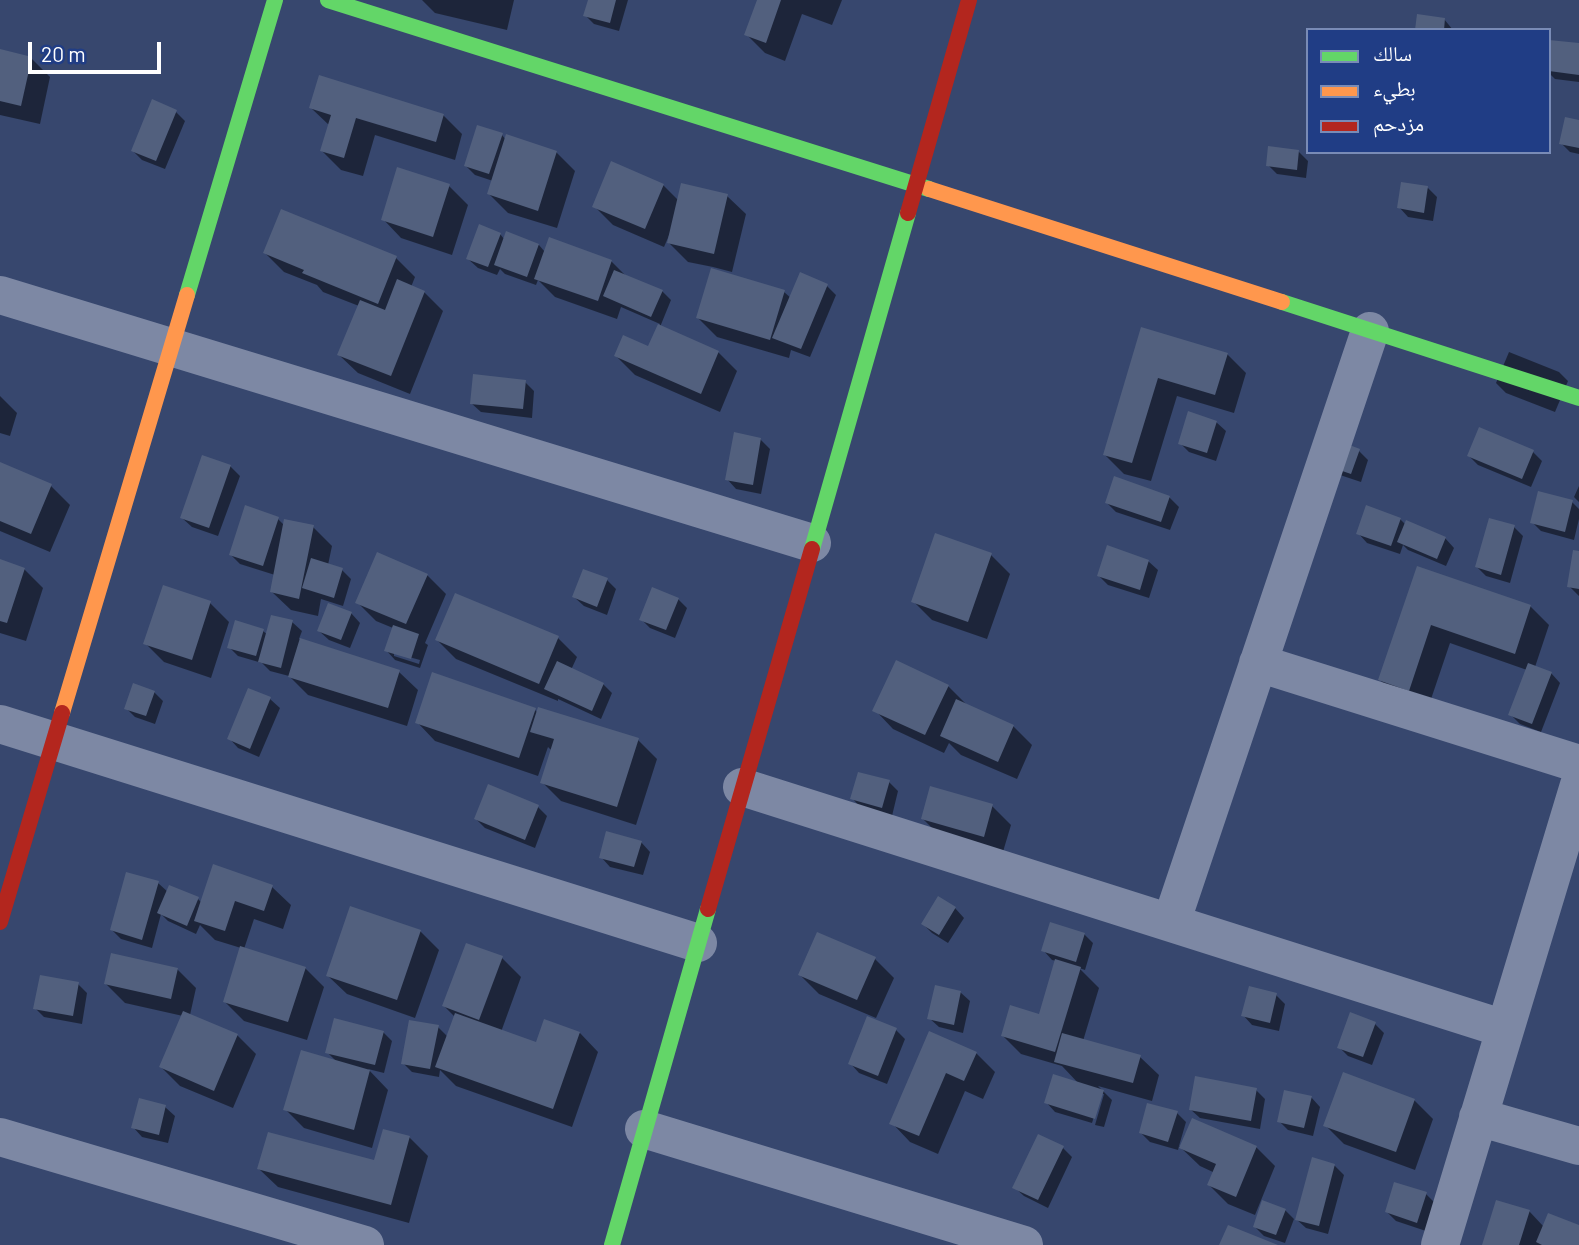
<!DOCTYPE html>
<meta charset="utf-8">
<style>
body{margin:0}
#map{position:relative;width:1579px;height:1245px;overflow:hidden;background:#37476e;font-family:Barlow,"Noto Naskh Arabic",sans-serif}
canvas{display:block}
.legend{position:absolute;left:1306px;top:28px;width:245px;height:126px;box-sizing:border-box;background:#203d85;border:2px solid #798bb6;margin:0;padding:9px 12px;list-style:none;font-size:21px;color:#fff}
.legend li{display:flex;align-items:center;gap:14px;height:35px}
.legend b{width:35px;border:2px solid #798bb6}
.scale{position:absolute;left:28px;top:42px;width:133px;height:32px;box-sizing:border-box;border:4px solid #fff;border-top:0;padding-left:9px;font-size:21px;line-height:24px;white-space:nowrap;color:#fff;-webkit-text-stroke:5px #203d85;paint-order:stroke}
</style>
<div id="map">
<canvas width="1579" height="1245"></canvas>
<ul class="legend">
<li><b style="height:9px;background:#63d668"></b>سالك</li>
<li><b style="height:9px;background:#ff974d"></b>بطيء</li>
<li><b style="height:9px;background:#b3261e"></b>مزدحم</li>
</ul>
<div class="scale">20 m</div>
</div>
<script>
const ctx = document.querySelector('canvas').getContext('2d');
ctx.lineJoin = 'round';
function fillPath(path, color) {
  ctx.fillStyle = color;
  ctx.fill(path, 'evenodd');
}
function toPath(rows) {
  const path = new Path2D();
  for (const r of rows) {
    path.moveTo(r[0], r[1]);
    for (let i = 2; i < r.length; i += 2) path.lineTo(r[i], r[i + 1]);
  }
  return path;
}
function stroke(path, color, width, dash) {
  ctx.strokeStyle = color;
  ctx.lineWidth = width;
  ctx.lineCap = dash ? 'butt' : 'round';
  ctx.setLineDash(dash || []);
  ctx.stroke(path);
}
const shadow = toPath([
 [422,0,514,0,507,30,435,13],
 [589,0,628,0,619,31,594,24,585,15],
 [759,0,842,0,832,25,802,14,785,61,765,53,746,34],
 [1444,19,1453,30,1417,30],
 [1549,42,1579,45,1579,82,1555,79,1549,73],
 [0,51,31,58,50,77,40,124,0,115],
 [311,108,443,115,462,134,455,160,375,135,363,176,341,170,322,151,330,126],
 [176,112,185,121,165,169,142,160,133,151],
 [1579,122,1579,154,1570,152,1561,143],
 [502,135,506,140,556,152,575,171,557,228,508,213,489,194,493,181,475,175,466,166],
 [1298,151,1308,161,1306,178,1277,174,1268,165],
 [663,185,679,201,727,196,746,214,732,272,713,267,712,270,784,292,791,298,827,286,836,295,810,357,791,350,789,358,717,337,698,318,713,267,688,262,669,243,670,233,664,247,613,225,594,206],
 [449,186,468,205,452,255,401,238,383,219],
 [1428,188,1437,197,1433,221,1408,217,1399,207],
 [500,234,505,240,539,245,545,252,611,261,627,277,662,291,671,300,660,327,718,352,737,371,720,412,635,375,616,356,649,348,660,324,621,307,617,319,555,297,538,280,536,285,505,274,500,269,497,275,478,268,468,259],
 [265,253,396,258,415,277,411,287,424,292,443,311,410,394,358,373,339,355,359,306,323,292,317,285,284,272],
 [1142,329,1227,354,1246,373,1234,413,1177,396,1151,481,1124,474,1105,455],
 [1509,352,1559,372,1568,381,1555,412,1506,393,1496,383],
 [525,382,534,391,532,418,481,412,471,403],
 [0,396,17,413,10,436,0,433],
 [1216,422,1226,431,1216,461,1189,452,1180,443],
 [760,439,770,449,761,494,736,489,727,479],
 [1359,451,1368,460,1361,482,1322,469],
 [1533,452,1542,461,1531,487,1478,465,1469,456],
 [0,464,51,486,70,505,50,552,0,531],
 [230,466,240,476,218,536,192,527,182,518],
 [1579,486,1579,502,1574,497],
 [1169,497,1179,507,1170,530,1116,512,1107,503],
 [1572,502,1579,509,1579,519,1574,540,1541,531,1532,522],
 [278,519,284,525,313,527,332,546,328,565,342,570,351,579,343,606,321,599,318,616,291,610,272,592,275,575,240,564,231,555],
 [1400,519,1406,525,1445,538,1454,548,1446,566,1408,550,1403,545,1400,554,1367,543,1358,533],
 [1514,527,1523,536,1510,583,1486,576,1477,567],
 [1579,553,1579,596,1569,586],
 [991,555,1010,574,987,639,932,620,913,601],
 [0,561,24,569,43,588,26,641,0,633],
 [1148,561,1158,570,1149,598,1108,585,1099,576],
 [1418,568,1530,606,1549,625,1535,667,1551,673,1560,683,1541,732,1520,724,1510,714,1527,670,1450,643,1428,708,1399,699,1380,680],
 [427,575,446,594,425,643,428,645,420,668,395,660,386,650,393,628,376,621,357,602],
 [394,653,420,660,419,664,394,656],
 [607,580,616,589,607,615,584,606,574,597],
 [164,588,210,603,229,622,211,678,164,662,145,643],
 [678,599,687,608,675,638,650,628,641,619],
 [351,613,360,623,350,648,329,640,319,631],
 [292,622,302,631,299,639,399,672,418,690,407,726,308,695,289,676,270,671,262,663,238,656,229,647,263,631,268,635],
 [558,638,577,657,571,670,603,684,612,693,601,719,558,699,558,701,456,659,437,640],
 [948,686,967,705,1013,726,1032,745,1017,779,961,755,949,743,944,753,893,729,875,710],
 [249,690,270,699,280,708,259,757,238,748,229,738],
 [154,692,163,701,155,724,135,717,126,708],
 [535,710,538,713,638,740,657,759,636,825,561,801,542,782,552,751,548,747,538,776,435,741,417,722],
 [889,782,898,791,892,816,861,808,852,798],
 [992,806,1011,825,1002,855,941,837,922,818],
 [538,807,547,816,535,848,485,828,476,819],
 [641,842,650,852,643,875,610,867,601,857],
 [158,883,168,892,198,899,202,903,272,887,291,905,283,929,254,919,244,949,305,968,324,987,307,1040,244,1021,225,1002,241,948,215,940,200,925,196,934,168,921,161,914,152,948,121,939,112,930],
 [955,908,964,918,948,943,932,933,923,924],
 [420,931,439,950,415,1018,347,994,328,976],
 [1084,934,1093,943,1085,970,1079,968,1099,988,1083,1041,1140,1057,1159,1075,1152,1101,1098,1086,1112,1100,1104,1127,1095,1125,1104,1094,1101,1094,1092,1123,1055,1112,1046,1102,1079,1084,1062,1066,1021,1054,1002,1035,1040,1016,1057,961,1052,960,1043,950],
 [502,958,521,977,501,1032,537,1045,580,1033,598,1052,572,1127,456,1086,440,1070,439,1077,412,1072,403,1063,438,1027,448,1037,455,1017,444,1006],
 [875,959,894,978,876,1018,819,994,800,975],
 [177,969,196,988,190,1015,237,1035,256,1054,233,1108,180,1086,161,1067,183,1016,125,1003,106,984],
 [78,984,87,993,82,1024,44,1017,35,1008],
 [960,992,970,1001,963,1033,939,1027,929,1018],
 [1276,995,1285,1004,1279,1031,1252,1025,1243,1015],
 [1375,1024,1384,1033,1372,1065,1348,1056,1339,1047],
 [896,1030,905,1039,887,1084,859,1073,850,1063],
 [383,1032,392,1041,384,1073,368,1069,388,1090,372,1148,304,1128,285,1109,337,1062,327,1052],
 [930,1033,976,1053,995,1072,983,1099,965,1091,938,1154,910,1142,892,1123],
 [1256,1090,1265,1099,1260,1129,1200,1118,1190,1109],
 [1311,1097,1320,1107,1313,1136,1288,1130,1279,1121],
 [1414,1100,1433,1119,1415,1170,1344,1144,1325,1125],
 [165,1107,175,1116,168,1143,142,1137,133,1127],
 [1177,1113,1186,1122,1179,1146,1181,1146,1193,1121,1256,1147,1275,1166,1255,1215,1228,1204,1209,1185,1215,1173,1200,1166,1179,1146,1178,1150,1150,1142,1141,1133],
 [409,1137,428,1156,409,1223,278,1187,259,1169,375,1163],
 [1063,1148,1072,1157,1048,1208,1024,1196,1014,1187],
 [1313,1159,1335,1166,1344,1175,1328,1234,1306,1228,1296,1219],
 [1426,1194,1435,1203,1426,1231,1396,1221,1387,1212],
 [1285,1210,1294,1219,1285,1243,1264,1236,1255,1227],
 [1529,1211,1544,1227,1579,1227,1579,1245,1484,1245]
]);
const building = toPath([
 [588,0,616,0,610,23,583,16],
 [757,0,781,0,766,43,744,35],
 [1417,14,1445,18,1444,30,1415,30],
 [1549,40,1579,43,1579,75,1549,71],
 [0,49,32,57,21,106,0,101],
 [319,75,444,114,436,142,356,118,344,158,320,151,331,115,309,108],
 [152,99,177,110,156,161,131,151],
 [1565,117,1579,120,1579,148,1559,144],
 [477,125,503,133,489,174,464,166],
 [506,134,557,151,538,211,487,194],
 [1268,146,1299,150,1297,170,1266,166],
 [611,161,664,184,645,229,592,207],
 [397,167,450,184,433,237,381,220],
 [1401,182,1428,186,1424,213,1397,208],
 [681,183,728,194,714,254,667,243],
 [281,209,397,256,378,304,302,273,304,270,263,253],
 [479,224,501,233,488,267,466,259],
 [506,231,539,244,527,277,494,265],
 [549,237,612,260,598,301,534,279],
 [711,268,785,290,770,340,696,318],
 [614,270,663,290,651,317,603,296],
 [800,272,828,284,801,349,772,338],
 [397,279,425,291,391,376,337,355,360,300,385,310],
 [658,324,719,351,701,394,614,356,623,335,648,346],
 [1141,327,1228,353,1215,395,1158,378,1132,463,1103,455],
 [473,374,526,380,523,409,470,404],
 [1188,411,1217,421,1207,453,1178,444],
 [1479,427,1534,450,1522,479,1467,456],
 [734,432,761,438,753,485,725,480],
 [1320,434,1360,449,1351,474,1310,460],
 [202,455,231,465,209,528,180,518],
 [0,462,52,484,31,534,0,521],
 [1114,476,1170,496,1161,522,1105,503],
 [1538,491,1573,500,1565,532,1530,523],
 [245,505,279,517,263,566,229,555],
 [1366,505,1401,518,1391,546,1356,534],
 [1489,518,1515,525,1501,575,1475,567],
 [284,519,314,525,299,599,270,592],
 [1406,520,1446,537,1437,559,1397,542],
 [935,533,992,553,968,622,911,602],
 [1107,545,1149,560,1140,590,1097,576],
 [1573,550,1579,551,1579,589,1567,587],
 [377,552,428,574,406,624,355,603],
 [311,558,343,568,334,598,302,588],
 [0,559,25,568,7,623,0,621],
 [1417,566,1531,605,1515,654,1431,625,1409,691,1378,680],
 [583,569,608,578,597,607,572,597],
 [163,585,211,601,192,660,143,644],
 [652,587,679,598,666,630,639,620],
 [455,593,559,636,539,684,435,640],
 [328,603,352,612,341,640,317,631],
 [271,615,293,620,281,668,258,662],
 [235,620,264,629,256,656,227,648],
 [393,625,419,634,411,659,384,651],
 [300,638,400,670,388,708,288,677],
 [896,660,949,685,925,735,872,711],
 [557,661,604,683,592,711,544,689],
 [1528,663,1552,672,1532,724,1508,715],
 [432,672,536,708,519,758,415,723],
 [133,683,155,691,146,716,124,709],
 [248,688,271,697,250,749,227,739],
 [956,699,1014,725,998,762,940,736],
 [538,707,639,738,617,807,540,783,554,739,530,732],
 [858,772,890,780,882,808,850,799],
 [488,784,539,805,525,840,474,819],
 [930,786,993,804,984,837,921,819],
 [606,831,642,841,634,867,599,858],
 [213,864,273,885,264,911,235,901,225,931,194,921],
 [126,872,159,881,142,940,110,930],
 [169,885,199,897,187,926,157,913],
 [938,896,956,907,939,935,921,924],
 [350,906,421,930,397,1000,326,976],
 [1050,922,1085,933,1076,962,1041,951],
 [817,932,876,957,857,1000,798,975],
 [466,943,503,956,479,1020,442,1006],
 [240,946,306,967,288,1022,223,1002],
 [111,953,178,968,171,999,104,984],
 [1055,959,1081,967,1055,1052,1001,1036,1010,1005,1039,1014],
 [40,975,79,982,73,1016,33,1009],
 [935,985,961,991,954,1025,927,1019],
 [1249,986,1277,993,1270,1023,1241,1016],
 [183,1011,238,1034,214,1091,159,1067],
 [1350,1012,1376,1022,1363,1057,1337,1048],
 [455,1013,536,1042,544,1019,580,1032,553,1109,435,1067],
 [867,1016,897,1028,878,1076,848,1064],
 [334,1018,384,1031,375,1065,325,1053],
 [409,1020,439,1025,430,1069,401,1064],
 [929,1031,977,1052,964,1081,946,1073,919,1136,889,1124],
 [1062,1033,1141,1055,1133,1083,1054,1062],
 [301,1050,370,1070,354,1130,283,1110],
 [1343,1072,1415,1099,1396,1152,1323,1126],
 [1053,1074,1104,1090,1095,1119,1044,1103],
 [1195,1076,1257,1088,1251,1121,1189,1110],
 [1284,1090,1312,1096,1304,1128,1277,1122],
 [139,1098,166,1105,159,1135,131,1128],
 [1147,1103,1178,1111,1168,1142,1139,1133],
 [1192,1118,1257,1146,1236,1197,1207,1185,1216,1164,1179,1148],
 [383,1129,410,1136,391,1205,257,1169,268,1132,374,1160],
 [1038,1134,1064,1146,1038,1200,1012,1188],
 [1312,1157,1335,1164,1319,1226,1295,1220],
 [1394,1182,1427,1192,1417,1223,1385,1212],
 [1262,1200,1286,1209,1276,1235,1253,1227],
 [1496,1200,1530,1210,1519,1245,1482,1245],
 [1548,1213,1579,1225,1579,1245,1542,1245,1536,1242],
 [1228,1225,1278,1245,1219,1245]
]);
const street = toPath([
 [0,295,812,543],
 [1258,663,1579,764],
 [0,724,698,943],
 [742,787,1505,1029],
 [1171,923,1370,331],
 [1478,1117,1579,1146],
 [644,1129,1024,1245],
 [0,1137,365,1245],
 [1440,1245,1579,785]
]);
const fast = toPath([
 [328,0,929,189],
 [187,295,275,0],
 [1282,302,1579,398],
 [812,549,908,213],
 [612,1245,708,909]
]);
const slow = toPath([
 [929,189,1282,302],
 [62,713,187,295]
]);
const jam = toPath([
 [908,213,969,0],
 [708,909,812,549],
 [0,922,62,713]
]);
fillPath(shadow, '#0007');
fillPath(building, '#52607e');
stroke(street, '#7d88a4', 38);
stroke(fast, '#63d668', 16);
stroke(slow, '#ff974d', 16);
stroke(jam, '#b3261e', 16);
</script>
